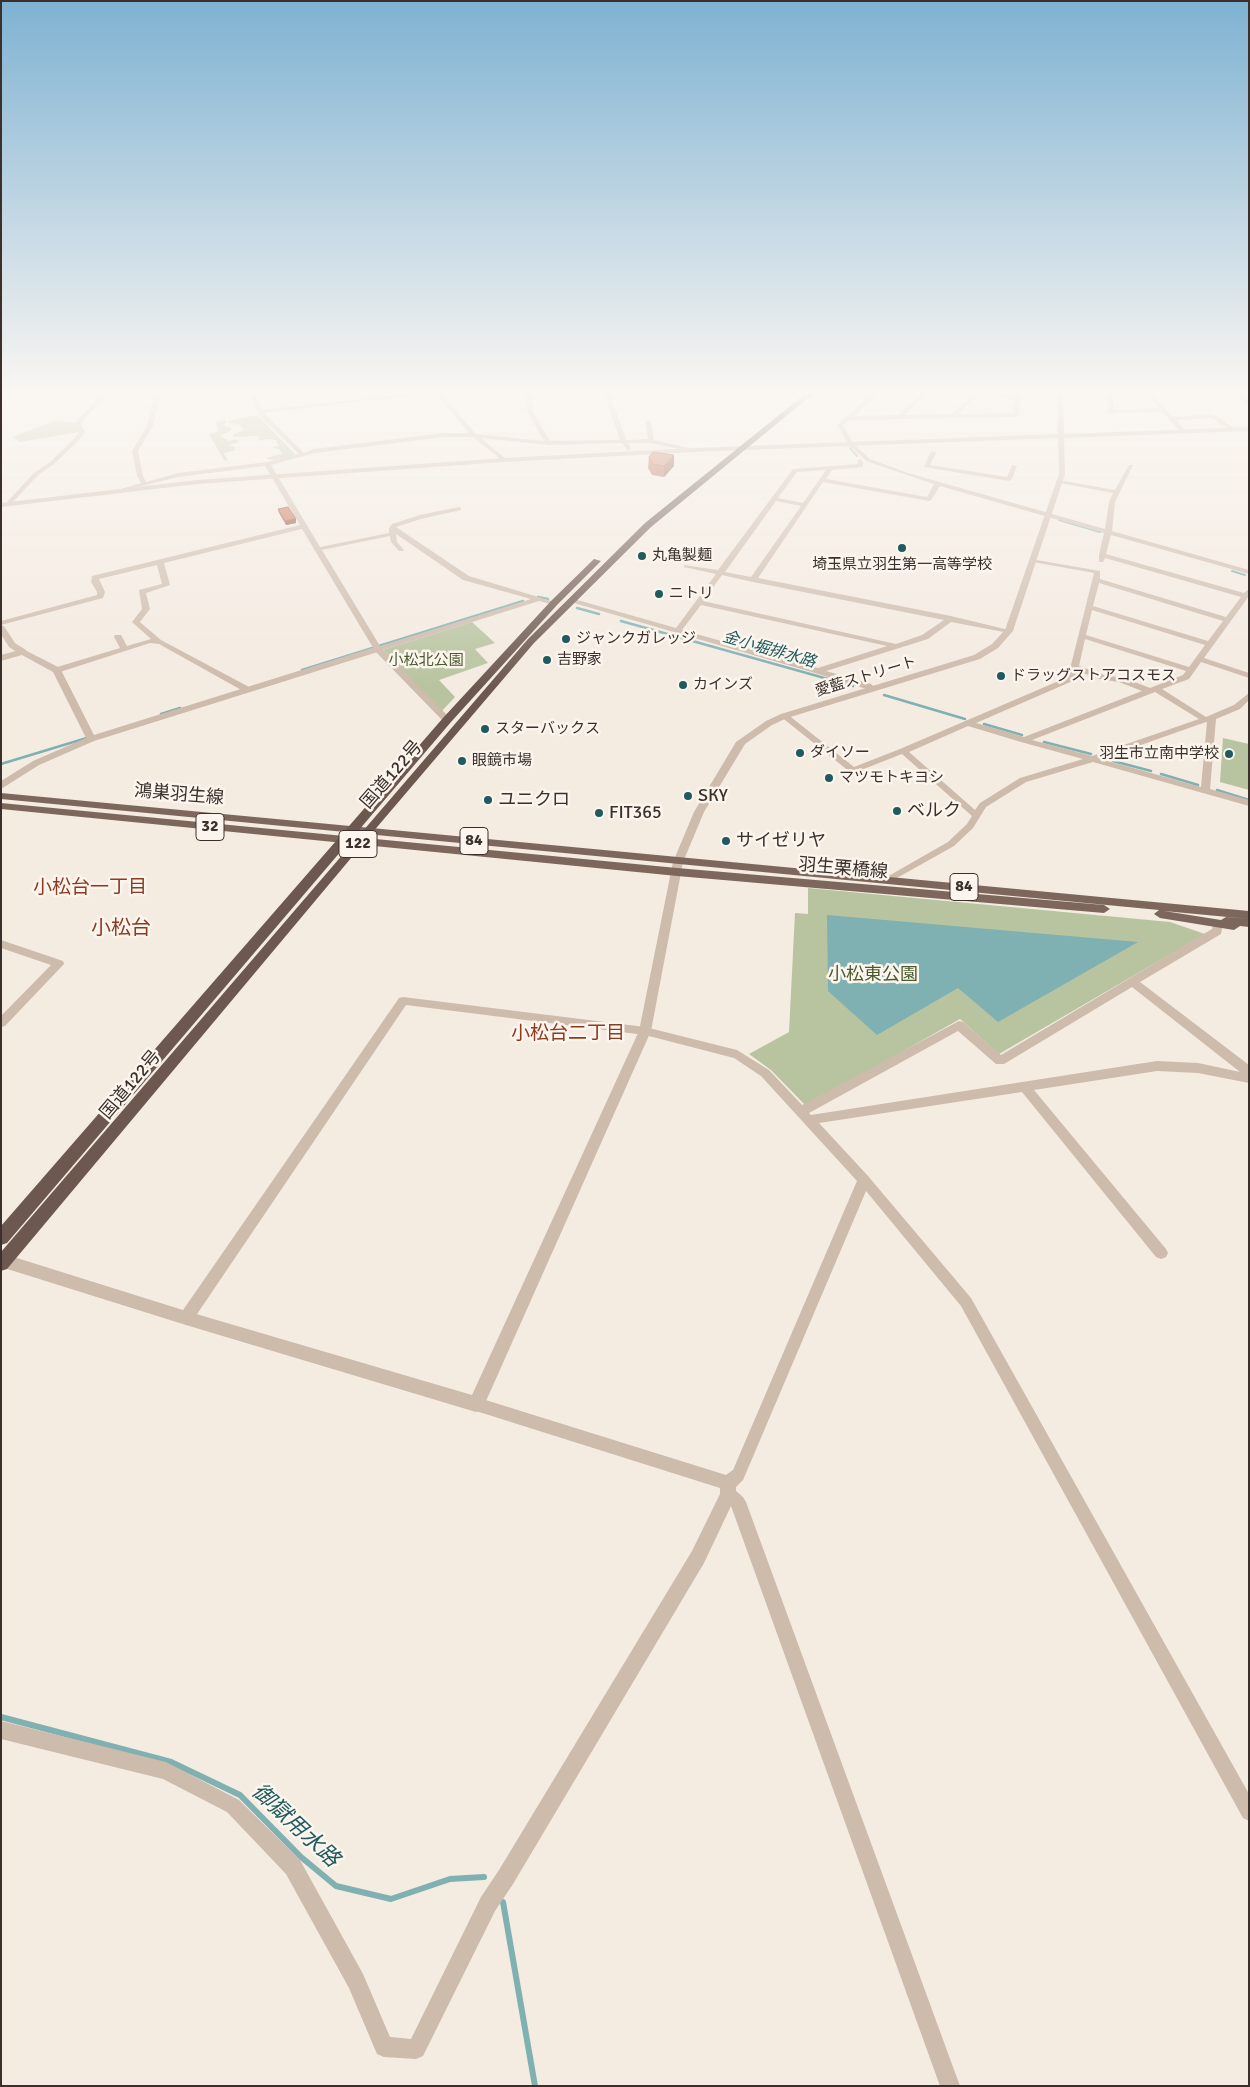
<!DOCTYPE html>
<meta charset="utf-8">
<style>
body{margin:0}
#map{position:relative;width:1250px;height:2087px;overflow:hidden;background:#f4ebe1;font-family:Signika,sans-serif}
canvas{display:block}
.frame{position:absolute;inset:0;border:2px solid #3b302b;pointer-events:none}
</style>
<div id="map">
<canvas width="1250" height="2087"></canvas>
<div class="frame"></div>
</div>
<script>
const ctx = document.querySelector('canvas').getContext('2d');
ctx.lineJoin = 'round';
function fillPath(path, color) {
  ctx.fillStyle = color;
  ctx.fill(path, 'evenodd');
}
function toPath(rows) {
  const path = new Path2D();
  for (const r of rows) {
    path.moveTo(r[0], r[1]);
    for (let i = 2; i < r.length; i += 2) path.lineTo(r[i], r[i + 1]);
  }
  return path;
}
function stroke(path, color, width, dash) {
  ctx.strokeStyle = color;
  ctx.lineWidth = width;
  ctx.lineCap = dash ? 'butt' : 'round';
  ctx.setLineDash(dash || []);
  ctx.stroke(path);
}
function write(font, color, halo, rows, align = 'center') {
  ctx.font = font + ' Signika,"Noto Sans JP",sans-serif';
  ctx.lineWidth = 5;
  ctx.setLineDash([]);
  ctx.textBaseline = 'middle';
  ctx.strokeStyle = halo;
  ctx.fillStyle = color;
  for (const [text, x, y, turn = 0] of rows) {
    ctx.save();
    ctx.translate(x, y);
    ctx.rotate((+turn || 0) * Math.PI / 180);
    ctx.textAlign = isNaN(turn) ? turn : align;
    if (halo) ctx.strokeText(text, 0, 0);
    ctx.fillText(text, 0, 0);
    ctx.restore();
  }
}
const green = toPath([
 [257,415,295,454,292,457,270,460,266,458,282,454,279,449,271,447,279,446,276,440,268,439,260,441,258,436,234,437,233,434,243,431,244,430,240,425,229,423,228,421],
 [225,420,226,423,223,426,230,427,232,430,220,436,229,441,236,439,239,442,229,445,235,447,234,451,223,453,228,460,226,461,224,460,209,434,219,431,215,422],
 [54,421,76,423,79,432,20,442,13,437],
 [472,622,495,643,475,649,488,663,439,680,455,697,440,713,383,650],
 [1223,738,1249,744,1249,790,1220,782],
 [808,888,1170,922,1205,934,999,1054,960,1019,806,1106,771,1070,749,1054,789,1032,795,913,808,914]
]);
const water = toPath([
 [827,915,1138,942,998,1022,958,988,877,1035,828,991]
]);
const streamFar2 = toPath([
 [850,448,857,456],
 [1059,520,1100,532],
 [1232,571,1245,575]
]);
const streamFar1 = toPath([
 [538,597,548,599],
 [577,608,599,614],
 [621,621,853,686],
 [302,670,523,601],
 [884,695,965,719],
 [161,714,180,708],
 [984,724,1022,735],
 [1044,742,1091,754],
 [1113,761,1151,771],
 [1,764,90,737],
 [1161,774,1198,785],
 [1217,790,1249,800]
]);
const stream = toPath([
 [1,1717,171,1762,240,1795,301,1857,336,1886,391,1899,450,1879,484,1877],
 [503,1902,535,2086]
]);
const minor = toPath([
 [103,394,109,394,84,419,81,425,85,432,79,440,54,464,38,475,10,505,6,505,6,503,34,473,50,462,75,438,79,432,75,425,79,418,103,394],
 [155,394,161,394,153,426,138,451,143,476,146,482,178,473,267,462,299,454,259,415,249,394,255,394,262,410,404,394,425,394,264,413,304,453,314,449,444,433,469,433,442,401,439,394,445,394,447,400,476,434,544,441,528,413,525,394,531,394,534,413,550,441,620,440,604,394,610,394,626,440,648,439,645,422,648,420,651,422,654,440,697,450,694,452,650,443,628,443,631,449,628,451,622,443,548,445,481,438,506,459,506,461,504,462,473,437,444,437,315,453,271,465,320,547,389,533,389,528,392,524,420,515,459,507,461,508,461,510,421,519,396,527,469,576,558,603,554,605,539,601,383,650,450,718,451,720,447,723,444,722,375,651,302,529,164,563,170,585,146,593,150,609,140,622,161,640,251,688,251,692,245,692,159,644,150,643,60,672,54,672,54,668,120,648,114,637,115,635,121,635,127,646,151,639,132,622,142,609,139,590,162,584,157,565,99,579,105,592,103,598,1,625,1,621,97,595,97,592,91,582,92,576,300,525,265,466,178,477,118,492,118,490,141,483,137,476,132,451,147,426,155,394],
 [396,534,463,580,531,599,380,646,322,550,390,536,391,542,399,551,403,551,404,550,397,542,396,534],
 [872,394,878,394,854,416,898,415,921,394,927,394,905,415,952,414,972,394,978,394,959,414,1013,413,1015,400,995,394,1015,397,1015,394,1021,394,1019,415,1016,417,850,420,843,425,853,443,870,459,908,473,1105,529,1109,502,1113,493,1055,482,1058,480,1115,490,1129,465,1133,465,1115,502,1112,531,1249,570,1249,574,1111,535,1106,554,1244,593,1249,589,1249,596,1204,658,1249,673,1249,678,1201,662,1189,679,1162,689,1206,717,1234,705,1249,693,1249,700,1240,709,1216,719,1210,789,1249,800,1249,806,1093,762,1026,782,986,807,973,828,954,846,888,883,885,882,883,880,885,878,948,842,967,824,972,816,902,754,856,772,850,772,780,716,781,714,787,714,854,767,900,749,1068,677,1094,573,1033,562,1031,561,1031,559,1100,571,1100,579,1226,617,1241,597,1105,558,1103,562,1099,562,1099,555,1104,533,940,486,931,500,929,501,823,482,758,578,951,616,1013,631,1009,633,951,622,928,639,826,671,871,684,877,689,873,691,815,673,567,601,574,599,676,628,716,574,684,567,684,565,718,570,793,469,858,464,857,461,860,459,863,461,863,467,832,470,826,479,927,497,934,484,866,461,849,445,837,425,872,394],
 [826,470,803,503,778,498,797,472,826,470],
 [776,501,801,506,751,577,725,572,776,501],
 [722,575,753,582,944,620,922,635,896,644,703,601,722,575],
 [1099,583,1223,621,1208,641,1093,606,1099,583],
 [701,605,887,646,818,668,682,630,701,605],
 [1092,610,1205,645,1189,667,1086,635,1092,610],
 [1085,639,1186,671,1183,675,1150,688,1124,678,1104,675,1079,666,1085,639],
 [1078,671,1099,679,1119,682,1142,691,1024,737,976,723,1075,680,1078,671],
 [1155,692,1199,719,1092,756,1032,740,1155,692],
 [1206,722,1207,722,1201,787,1101,759,1206,722],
 [968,726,1021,742,1083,759,1020,778,980,803,975,810,909,752,968,726],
 [1106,394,1112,394,1114,410,1159,408,1146,394,1151,394,1173,417,1213,414,1237,430,1232,431,1212,418,1176,420,1187,432,1182,433,1162,412,1109,413,1106,394],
 [1234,394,1240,394,1249,401,1249,406,1234,394],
 [933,451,936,453,930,465,1007,477,1012,465,1017,466,1012,479,1009,481,924,467,930,453,933,451],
 [1,626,4,626,15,643,26,650,26,654,20,654,9,647,1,634,1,626],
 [1218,920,1223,924,1221,934,1140,982,1249,1065,1249,1083,1198,1073,1157,1071,1034,1090,1166,1249,1168,1253,1166,1257,1161,1259,1156,1257,1022,1092,819,1123,868,1176,971,1298,1249,1794,1249,1821,1243,1818,961,1306,866,1191,743,1480,736,1487,736,1491,743,1497,746,1502,960,2086,940,2086,731,1506,704,1563,513,1884,495,1911,423,2056,416,2059,384,2057,377,2054,349,1988,286,1874,227,1812,163,1779,1,1739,1,1721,166,1762,239,1800,300,1860,363,1974,390,2037,411,2039,481,1897,499,1870,692,1551,720,1494,720,1488,476,1411,471,1409,469,1404,471,1399,476,1397,726,1475,733,1470,857,1181,761,1076,734,1058,645,1035,406,1005,191,1323,186,1324,181,1323,179,1318,181,1313,399,998,403,997,645,1027,737,1050,769,1070,802,1105,959,1021,963,1022,1001,1055,1212,929,1214,921,1218,920],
 [1132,987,1240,1072,1198,1063,1157,1061,811,1115,809,1113,958,1031,996,1064,1004,1064,1132,987],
 [1,940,63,961,64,964,5,1026,1,1027,1,1016,51,965,1,948,1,940]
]);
const tertiary = toPath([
 [1057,394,1063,394,1064,434,1249,427,1249,431,1064,438,1065,474,1013,631,998,648,980,659,787,718,772,725,745,744,704,812,683,862,651,1031,482,1410,476,1412,186,1325,1,1267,1,1253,186,1311,472,1395,639,1031,673,862,694,812,736,742,766,721,781,714,974,655,992,644,1005,630,1059,474,1058,438,694,452,504,462,197,484,1,507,1,503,197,480,504,458,694,448,1058,434,1057,394],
 [378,646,382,649,381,651,94,741,39,765,1,789,1,781,33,761,86,738,53,672,22,655,1,661,1,655,23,649,60,668,94,735,378,646]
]);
const primary = toPath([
 [1,793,1249,911,1249,919,1164,911,1221,920,1226,917,1249,919,1249,927,1240,926,1234,930,1160,918,1154,914,1159,910,1,799,1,793],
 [1,803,677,868,1104,905,1110,909,1104,913,677,876,1,809,1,803]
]);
const trunk = toPath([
 [805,394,813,394,651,527,534,643,372,833,7,1269,1,1271,1,1252,528,639,645,523,805,394],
 [594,559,601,561,557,605,451,722,7,1243,1,1245,1,1226,443,718,551,601,594,559]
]);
const wall = toPath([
 [649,457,674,466,664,477,652,475,648,468],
 [278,509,296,519,296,523,286,525,279,513]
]);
const shadedWall = toPath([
 [674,455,674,466,664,477,664,466],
 [296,519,296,523,286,525,285,521]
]);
const building = toPath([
 [653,452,674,455,664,466,652,464,649,457,653,452],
 [288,507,296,519,285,521,278,509,288,507]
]);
const markers = [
 [902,548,5,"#1f5a5e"],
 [642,556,5,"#1f5a5e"],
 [659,594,5,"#1f5a5e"],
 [566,639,5,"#1f5a5e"],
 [547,660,5,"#1f5a5e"],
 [1001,676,5,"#1f5a5e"],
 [683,685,5,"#1f5a5e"],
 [485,729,5,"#1f5a5e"],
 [800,753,5,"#1f5a5e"],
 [1229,754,5,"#1f5a5e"],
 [462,761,5,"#1f5a5e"],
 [829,778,5,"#1f5a5e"],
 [688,796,5,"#1f5a5e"],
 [488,800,5,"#1f5a5e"],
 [897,811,5,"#1f5a5e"],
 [599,813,5,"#1f5a5e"],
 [726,841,5,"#1f5a5e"]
];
const farPoinames = [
 ["丸亀製麺",652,556],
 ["埼玉県立羽生第一高等学校",902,565,"center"],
 ["ニトリ",669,594],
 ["ジャンクガレッジ",576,639],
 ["吉野家",557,660],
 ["ドラッグストアコスモス",1011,676],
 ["カインズ",693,685],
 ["スターバックス",495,729],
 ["ダイソー",810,753],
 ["羽生市立南中学校",1219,754,"right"],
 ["眼鏡市場",472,761],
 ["マツモトキヨシ",839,778]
];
const farParknames = [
 ["小松北公園",426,661]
];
const farStreetnames = [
 ["愛藍ストリート",866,677,-17]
];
const farWaternames = [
 ["金小堀排水路",769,650,16]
];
const shields = [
 [210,827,28],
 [474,841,28],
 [358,844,38],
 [964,887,28]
];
const shieldNames = [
 ["32",210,827],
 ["84",474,841],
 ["122",358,844],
 ["84",964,887]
];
const streetNames = [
 ["国道122号",392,775,-49],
 ["鴻巣羽生線",179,795,5],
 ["羽生栗橋線",843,869,5],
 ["国道122号",131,1085,-50]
];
const poiNames = [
 ["SKY",698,796],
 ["ユニクロ",498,800],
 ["ベルク",907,811],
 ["FIT365",609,813],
 ["サイゼリヤ",736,841]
];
const parkNames = [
 ["小松東公園",873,975]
];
const neighbourhoodNames = [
 ["小松台一丁目",90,888],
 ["小松台二丁目",568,1034]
];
const quarterNames = [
 ["小松台",121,929]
];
const nearWaternames = [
 ["御獄用水路",295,1826,43]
];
fillPath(green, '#b8c4a0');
fillPath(water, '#7fb0b2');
stroke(streamFar2, '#7fb0b2', 2);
stroke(streamFar1, '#7fb0b2', 2.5);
stroke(stream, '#7fb0b2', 6);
fillPath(minor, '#cdbbac');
fillPath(tertiary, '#cdbbac');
fillPath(primary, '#7d675c');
fillPath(trunk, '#6c584f');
fillPath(wall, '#ac5a40');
fillPath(shadedWall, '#8c4a34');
fillPath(building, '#c8694b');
stroke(building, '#8c4a34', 1);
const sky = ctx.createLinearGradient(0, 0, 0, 687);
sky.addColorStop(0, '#7eb2d2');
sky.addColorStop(0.57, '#faf6f2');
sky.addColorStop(1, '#faf6f200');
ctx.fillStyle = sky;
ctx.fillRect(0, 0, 1250, 687);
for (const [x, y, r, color] of markers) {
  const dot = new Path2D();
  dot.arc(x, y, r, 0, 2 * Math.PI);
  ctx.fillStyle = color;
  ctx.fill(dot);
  stroke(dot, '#fbf5ee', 2);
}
write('15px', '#3b302b', '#fbf5ee', farPoinames, 'left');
write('15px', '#4a5a2e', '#fbf5ee', farParknames);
write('15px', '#3b302b', '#fbf5ee', farStreetnames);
write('italic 16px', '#1f5a5e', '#fbf5ee', farWaternames);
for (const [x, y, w] of shields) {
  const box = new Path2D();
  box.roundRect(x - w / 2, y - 13.5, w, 27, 4);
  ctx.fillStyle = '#fbf5ee';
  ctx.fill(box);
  stroke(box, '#3b302b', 1);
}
write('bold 16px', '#3b302b', null, shieldNames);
write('18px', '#3b302b', '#fbf5ee', streetNames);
write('18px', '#3b302b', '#fbf5ee', poiNames, 'left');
write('18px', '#4a5a2e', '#fbf5ee', parkNames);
write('19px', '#8c3b22', '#fbf5ee', neighbourhoodNames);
write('20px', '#8c3b22', '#fbf5ee', quarterNames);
write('italic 22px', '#1f5a5e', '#fbf5ee', nearWaternames);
</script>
